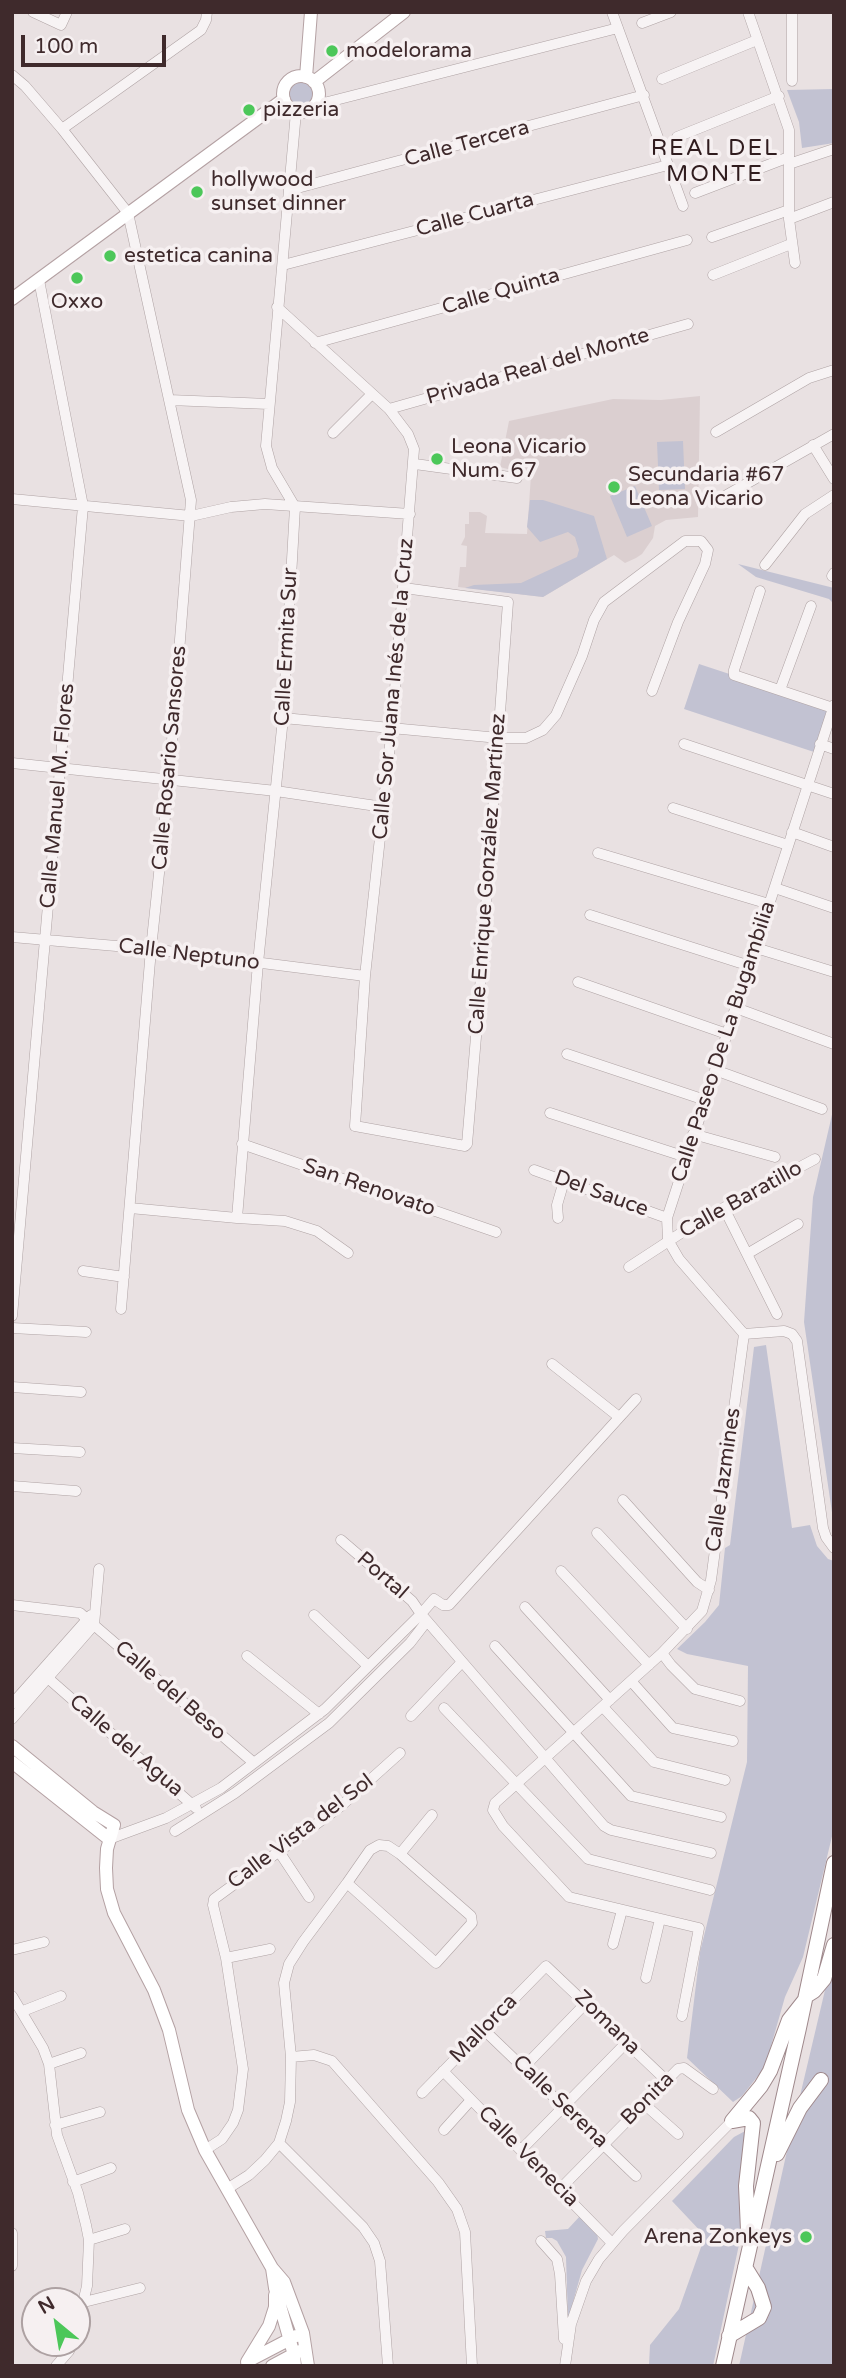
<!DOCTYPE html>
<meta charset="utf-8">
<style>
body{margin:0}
#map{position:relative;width:846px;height:2378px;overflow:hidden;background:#e9e1e2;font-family:"Varela Round",sans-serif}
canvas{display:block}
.frame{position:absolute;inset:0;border:14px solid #3f2a2c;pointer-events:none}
.north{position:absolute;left:21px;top:2287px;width:70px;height:70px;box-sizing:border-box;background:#f6f0f1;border:2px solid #ada1a2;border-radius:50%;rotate:330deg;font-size:19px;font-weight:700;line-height:28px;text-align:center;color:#3f2a2c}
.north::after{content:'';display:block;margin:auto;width:24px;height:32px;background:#4cc759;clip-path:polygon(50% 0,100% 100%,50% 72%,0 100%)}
.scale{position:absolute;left:21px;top:35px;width:145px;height:32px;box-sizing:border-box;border:4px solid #3f2a2c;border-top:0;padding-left:9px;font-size:21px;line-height:24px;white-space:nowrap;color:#3f2a2c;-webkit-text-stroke:5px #f6f0f1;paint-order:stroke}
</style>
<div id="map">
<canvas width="846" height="2378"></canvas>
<div class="frame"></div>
<div class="north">N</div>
<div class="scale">100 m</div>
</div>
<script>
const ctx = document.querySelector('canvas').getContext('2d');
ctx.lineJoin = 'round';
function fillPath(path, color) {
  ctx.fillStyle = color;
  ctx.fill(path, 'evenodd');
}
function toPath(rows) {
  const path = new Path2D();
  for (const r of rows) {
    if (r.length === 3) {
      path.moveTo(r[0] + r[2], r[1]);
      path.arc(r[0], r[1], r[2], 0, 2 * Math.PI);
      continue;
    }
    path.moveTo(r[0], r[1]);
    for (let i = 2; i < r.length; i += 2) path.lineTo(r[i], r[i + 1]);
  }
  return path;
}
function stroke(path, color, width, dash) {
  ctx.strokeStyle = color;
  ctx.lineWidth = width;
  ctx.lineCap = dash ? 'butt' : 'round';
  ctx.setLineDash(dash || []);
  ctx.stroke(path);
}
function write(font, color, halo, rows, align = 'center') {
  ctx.font = font + ' "Varela Round",sans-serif';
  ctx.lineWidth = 7;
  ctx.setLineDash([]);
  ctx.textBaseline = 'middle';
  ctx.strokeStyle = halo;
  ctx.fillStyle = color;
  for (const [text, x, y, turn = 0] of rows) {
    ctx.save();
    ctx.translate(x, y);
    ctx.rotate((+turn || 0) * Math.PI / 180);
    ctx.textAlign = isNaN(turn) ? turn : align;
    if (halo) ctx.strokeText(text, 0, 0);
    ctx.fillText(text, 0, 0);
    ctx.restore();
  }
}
const built = toPath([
 [700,396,698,517,666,520,655,526,653,538,642,554,636,558,625,563,614,555,543,597,458,587,460,567,466,567,467,546,461,545,465,537,465,524,469,524,469,512,480,512,487,516,485,533,527,534,531,475,500,467,509,421,613,399,661,400]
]);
const green = toPath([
 [301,94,12],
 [834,89,834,143,802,148,799,122,787,90],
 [683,441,685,489,659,490,657,442],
 [635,486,652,526,627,537,610,496],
 [530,500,543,500,594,516,607,559,543,597,465,588,474,585,521,583,577,557,579,550,575,537,568,532,540,542,527,527],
 [738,564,834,588,834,604,829,599,756,577],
 [699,664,833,708,817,753,684,709],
 [834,1106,834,1526,804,1322,813,1197],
 [766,1345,792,1528,810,1525,817,1546,828,1559,834,1561,834,1828,803,1957,785,1997,765,2067,742,2096,733,2102,687,2058,700,1952,747,1762,748,1666,687,1654,677,1649,705,1622,719,1605,725,1548,730,1545,754,1347],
 [834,1952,834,2366,739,2366,787,2151],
 [747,2130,740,2209,740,2240,713,2366,649,2366,650,2345,679,2309,705,2236,672,2201,734,2137],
 [580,2216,597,2233,598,2239,582,2270,568,2320,566,2257,557,2241,552,2238,546,2238,545,2231,568,2229]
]);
const minor = toPath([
 [33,12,61,25,67,12],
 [612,12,683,206],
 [748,12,789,130,789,219,795,263],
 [642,23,671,12],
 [12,75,25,86,62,129,128,213,191,500,169,779,151,949,121,1309],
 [662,79,757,40],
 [792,81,792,12],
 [316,105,618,28],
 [62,129,201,30,206,20,207,12],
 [677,137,779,96],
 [789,164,834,149],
 [290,190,644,95],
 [695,193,789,157],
 [789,219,834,202],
 [712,237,789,210],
 [283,265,668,165],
 [713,275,791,244],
 [277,307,389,409,408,434,414,449,392,727,365,976,355,1126,465,1146,467,1144,480,989,508,602,404,588],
 [315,343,687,240],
 [169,400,269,404],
 [389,409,688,324],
 [716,432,809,378,834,370],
 [333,433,372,394],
 [813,445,834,479],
 [415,464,517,478],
 [12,499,191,516,231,507,265,504,410,514],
 [716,501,834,434],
 [765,565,805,514,834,495],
 [832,576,834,573],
 [760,591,734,670,734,675,833,708],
 [780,690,811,606],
 [283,718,499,738,526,738,543,730,556,715,582,656,594,620,604,602,685,541,701,541,708,550,705,564,678,622,652,691],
 [684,744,834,794],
 [820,744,834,749],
 [12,763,276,791,383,807],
 [673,808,788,845],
 [792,832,834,847],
 [598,853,769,904],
 [775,888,834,908],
 [590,915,750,966],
 [12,937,151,949,365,976],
 [756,948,834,972],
 [578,982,727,1034],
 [736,1008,834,1044],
 [567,1054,705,1100],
 [715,1070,822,1109],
 [550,1113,686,1157],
 [693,1134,775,1157],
 [242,1144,496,1232],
 [534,1170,667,1218],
 [130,1208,237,1218,258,963,283,718,295,507,272,468,266,446,296,112],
 [724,1208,777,1314],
 [237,1218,285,1221,317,1231,348,1253],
 [558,1218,557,1205,564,1181],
 [747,1254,798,1224],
 [629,1267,701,1220,815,1159],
 [83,1271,124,1277],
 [12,1316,83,506,39,280],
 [12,1328,86,1332],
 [744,1334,679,1259,668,1240,667,1218,834,705],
 [552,1364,619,1417],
 [12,1387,81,1392],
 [12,1448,80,1452],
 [12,1486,76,1491],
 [623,1500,697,1582,709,1590],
 [597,1533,687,1629],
 [341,1540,412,1601,421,1614,434,1599,443,1605,449,1605,636,1399],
 [561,1571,649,1665],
 [12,1605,80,1613,254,1763],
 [525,1607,610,1700],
 [314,1615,368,1666],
 [495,1646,631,1796,721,1817],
 [662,1653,671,1665,695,1689,740,1701],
 [247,1656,319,1714],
 [49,1679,196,1808],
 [631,1681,673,1728,733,1741],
 [12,1704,91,1615],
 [603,1707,654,1762,725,1780],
 [444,1708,588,1859,710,1890],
 [411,1716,462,1662],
 [12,1719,94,1625,99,1569],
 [175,1831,235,1793,329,1723,410,1643,427,1621],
 [109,1839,166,1818,221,1788,325,1709,421,1614,604,1826,611,1830,711,1853],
 [278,1850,309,1897],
 [400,1854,432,1815],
 [613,1944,622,1910],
 [12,1950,44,1942],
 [226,1958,270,1949],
 [646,1978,660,1919],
 [12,1996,43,2048,49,2064,57,2135,78,2193,86,2225,89,2240,87,2286,77,2327],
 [23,2011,61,1996],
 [682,2016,699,1928,569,1897,503,1826,493,1810,495,1803,662,1653,702,1611,711,1580,744,1334,784,1331,792,1334,797,1341,823,1528,826,1537,834,1548],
 [483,2029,636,2176],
 [291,2057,314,2055,332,2061,438,2182,457,2209,465,2232,472,2366],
 [49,2064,81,2053],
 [524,2067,586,2003],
 [443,2071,612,2243],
 [422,2093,546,1966,666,2080],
 [643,2103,678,2134],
 [55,2125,100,2112],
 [444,2130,471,2100],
 [279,2143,363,2227,374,2243,380,2261,388,2366],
 [205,2150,222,2139,233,2123,238,2110,243,2069,226,1958,213,1905,214,1899,341,1806,400,1753],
 [521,2150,627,2042],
 [73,2182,111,2168],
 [227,2189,249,2175,265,2160,279,2143,286,2121,290,2102,291,2057,284,1983,289,1964,303,1942,347,1883,370,1850,379,1845,388,1846,400,1854,471,1916,472,1923,436,1963,347,1883],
 [560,2189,678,2069,684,2068,713,2089],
 [12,2233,12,2266],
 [89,2240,125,2229],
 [541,2241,557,2259,560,2274,564,2339],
 [84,2302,140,2288],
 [56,2366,69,2351,72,2343],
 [565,2366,571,2324,586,2281,599,2259,623,2231,732,2121]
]);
const major = toPath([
 [301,94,18],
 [306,77,311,12],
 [314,82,404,12],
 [12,299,284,99],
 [12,1746,93,1812,114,1825,107,1849,106,1868,107,1889,114,1913,154,1990,169,2030,188,2110,205,2150,272,2268,284,2282,303,2333,308,2366],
 [12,1762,109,1839],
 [272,2268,275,2288,294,2355,295,2366],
 [250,2360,296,2336],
 [247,2362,269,2326,275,2307,275,2295],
 [272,2366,300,2351]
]);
const highway = toPath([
 [806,1996,814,1991,824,1979,834,1945],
 [732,2121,749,2118,753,2123,746,2186,748,2230],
 [732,2121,761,2086,770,2071,789,2020,804,2001],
 [777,2154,800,2108,821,2080],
 [729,2336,759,2318,764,2307,758,2288,745,2267],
 [723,2366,799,2028,834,1863]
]);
const markers = [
 [332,51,7,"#4cc759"],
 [249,110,7,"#4cc759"],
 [197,192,7,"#4cc759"],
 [110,256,7,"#4cc759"],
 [77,278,7,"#4cc759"],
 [437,459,7,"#4cc759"],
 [614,487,7,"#4cc759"],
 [806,2237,7,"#4cc759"]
];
const poiNames = [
 ["modelorama",346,51],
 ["pizzeria",263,110],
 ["hollywood",211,180],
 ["sunset dinner",211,204],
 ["estetica canina",124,256],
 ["Oxxo",77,302,"center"],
 ["Leona Vicario",451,447],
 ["Num. 67",451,471],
 ["Secundaria #67",628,475],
 ["Leona Vicario",628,499],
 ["Arena Zonkeys",792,2237,"right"]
];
const streetNames = [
 ["Calle Tercera",467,144,-15],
 ["Calle Cuarta",475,215,-15],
 ["Calle Quinta",501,292,-16],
 ["Privada Real del Monte",538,367,-16],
 ["Calle Ermita Sur",287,647,-87],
 ["Calle Sor Juana Inés de la Cruz",394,689,-85],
 ["Calle Rosario Sansores",170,758,-85],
 ["Calle Manuel M. Flores",58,796,-85],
 ["Calle Enrique González Martínez",488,874,-86],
 ["Calle Neptuno",189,955,7],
 ["Calle Paseo De La Bugambilia",724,1042,-72],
 ["San Renovato",369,1188,19],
 ["Del Sauce",601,1194,20],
 ["Calle Baratillo",741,1200,-29],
 ["Calle Jazmines",724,1480,-82],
 ["Portal",382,1576,41],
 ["Calle del Beso",170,1691,41],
 ["Calle del Agua",126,1746,41],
 ["Calle Vista del Sol",301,1832,-37],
 ["Zomana",607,2023,44],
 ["Mallorca",484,2029,-46],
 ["Bonita",648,2099,-45],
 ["Calle Serena",560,2102,44],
 ["Calle Venecia",528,2157,45]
];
const neighbourhoodNames = [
 ["REAL DEL",715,149],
 ["MONTE",715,175]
];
fillPath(built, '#dbcfd0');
fillPath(green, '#c2c2d2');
stroke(minor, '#afa3a4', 11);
stroke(major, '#b4a1a3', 14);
stroke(highway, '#9f898c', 16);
stroke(minor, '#f7f3f4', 10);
stroke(major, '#fff', 12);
stroke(highway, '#fff', 14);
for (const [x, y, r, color] of markers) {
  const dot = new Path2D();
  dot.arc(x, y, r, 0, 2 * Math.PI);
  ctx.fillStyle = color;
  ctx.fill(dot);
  stroke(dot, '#f6f0f1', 2.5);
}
write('21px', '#3f2a2c', '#f6f0f1', poiNames, 'left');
write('21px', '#3f2a2c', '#f6f0f1', streetNames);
ctx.letterSpacing = '2px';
write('23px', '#301c1e', '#f6f0f1', neighbourhoodNames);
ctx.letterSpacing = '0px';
</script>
